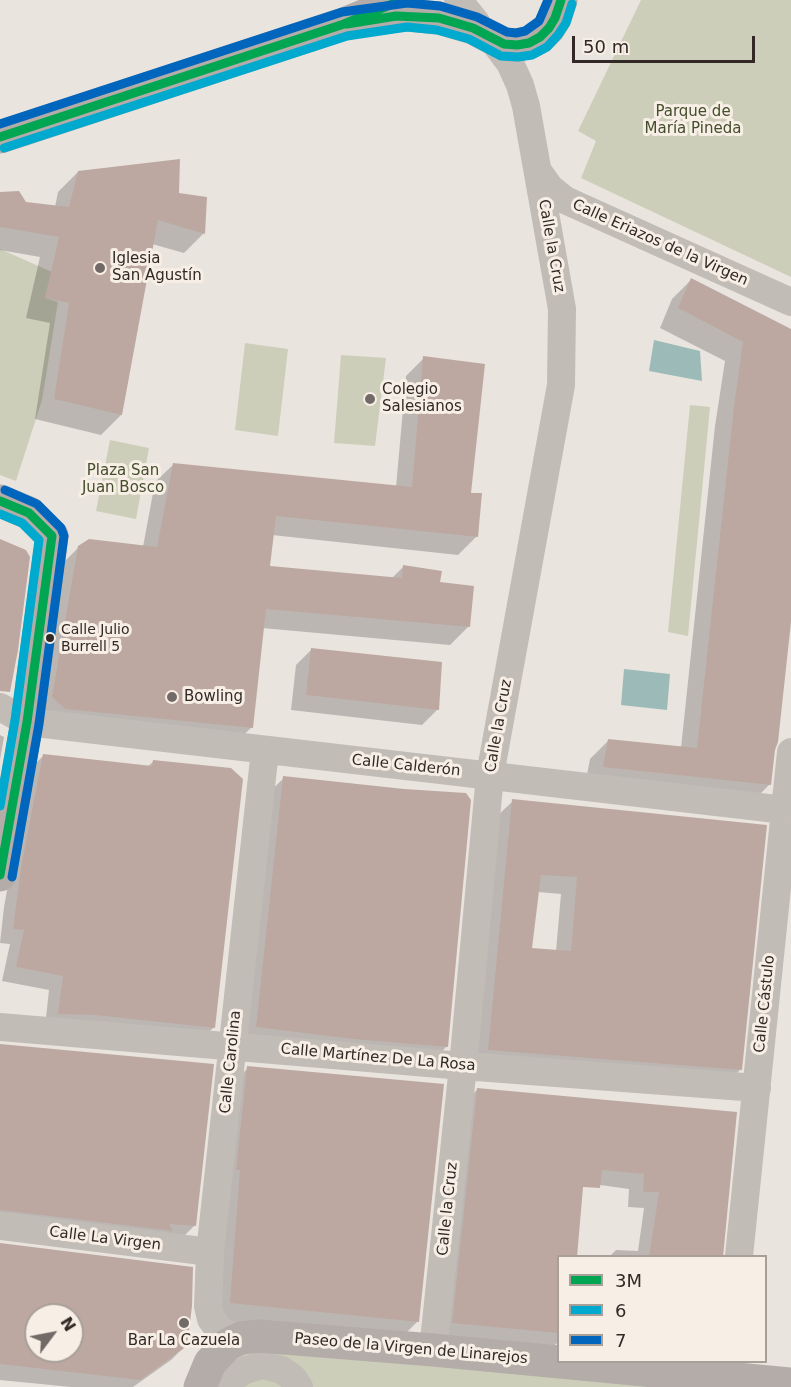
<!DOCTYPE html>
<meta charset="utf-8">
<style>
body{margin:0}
#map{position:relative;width:791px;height:1387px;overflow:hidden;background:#eae4de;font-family:"DejaVu Sans",sans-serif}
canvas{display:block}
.legend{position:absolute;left:557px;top:1255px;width:210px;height:108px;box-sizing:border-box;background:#f7eee5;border:2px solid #a89f99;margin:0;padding:8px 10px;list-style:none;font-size:18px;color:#322926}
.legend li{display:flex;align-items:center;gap:12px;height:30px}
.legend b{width:30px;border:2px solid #a89f99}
.north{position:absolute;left:24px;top:1303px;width:60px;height:60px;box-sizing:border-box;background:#f7eee5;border:2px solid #a89f99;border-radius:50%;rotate:58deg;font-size:16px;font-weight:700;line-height:24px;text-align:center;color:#322926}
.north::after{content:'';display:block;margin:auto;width:21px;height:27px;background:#726a66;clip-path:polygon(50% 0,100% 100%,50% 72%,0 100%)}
.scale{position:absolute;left:572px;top:36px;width:183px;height:27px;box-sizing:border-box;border:3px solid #322926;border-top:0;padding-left:8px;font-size:18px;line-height:21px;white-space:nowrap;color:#322926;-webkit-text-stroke:4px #f7eee5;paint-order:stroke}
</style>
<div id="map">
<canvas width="791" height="1387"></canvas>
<ul class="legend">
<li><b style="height:8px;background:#00a651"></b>3M</li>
<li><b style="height:8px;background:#00a9ce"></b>6</li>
<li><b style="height:8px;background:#0065bd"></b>7</li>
</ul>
<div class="north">N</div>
<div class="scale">50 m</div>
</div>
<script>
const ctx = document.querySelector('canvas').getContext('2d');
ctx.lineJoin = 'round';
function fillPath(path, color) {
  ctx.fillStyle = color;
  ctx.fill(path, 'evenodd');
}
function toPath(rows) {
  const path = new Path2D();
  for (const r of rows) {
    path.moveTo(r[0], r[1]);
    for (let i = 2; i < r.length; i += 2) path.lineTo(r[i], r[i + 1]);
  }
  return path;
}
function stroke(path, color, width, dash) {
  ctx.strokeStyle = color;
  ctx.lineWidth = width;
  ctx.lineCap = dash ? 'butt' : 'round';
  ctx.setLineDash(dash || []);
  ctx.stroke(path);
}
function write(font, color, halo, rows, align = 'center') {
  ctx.font = font + ' "DejaVu Sans",sans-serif';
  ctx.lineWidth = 6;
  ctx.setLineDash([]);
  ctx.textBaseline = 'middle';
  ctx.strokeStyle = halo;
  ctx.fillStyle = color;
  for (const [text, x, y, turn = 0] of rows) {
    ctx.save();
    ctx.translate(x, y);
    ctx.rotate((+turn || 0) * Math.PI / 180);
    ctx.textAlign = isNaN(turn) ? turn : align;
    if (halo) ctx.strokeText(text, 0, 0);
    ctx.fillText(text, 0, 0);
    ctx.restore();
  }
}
const green = toPath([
 [641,0,791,0,791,277,581,178,596,141,578,131],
 [0,249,52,272,45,298,58,302,42,400,16,481,0,475],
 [245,343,288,349,278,436,235,430],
 [341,355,386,358,375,446,334,443],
 [690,405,710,407,688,636,668,632],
 [110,440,149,448,136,519,96,511],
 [247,1351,689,1387,208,1387,209,1384]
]);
const water = toPath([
 [654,340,700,351,702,381,649,371],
 [624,669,670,674,667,710,621,705]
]);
const shadow = toPath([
 [78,172,178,194,204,233,184,253,152,244,121,415,101,435,35,419,50,323,26,318,40,257,0,250,0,194,25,203,55,207,58,192],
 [691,280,791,331,791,607,770,784,751,803,585,785,590,759,609,740,681,748,715,426,725,361,660,328,672,299],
 [424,358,470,494,476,537,458,555,272,535,269,567,391,579,403,567,439,583,468,627,450,645,262,628,252,727,233,745,34,716,60,566,79,547,143,547,155,482,174,464,396,487,406,376],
 [312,649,438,709,422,725,291,710,296,665],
 [0,735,4,737,0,760],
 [43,756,147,767,154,761,213,1028,199,1042,45,1027,49,990,2,981,10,944,0,943,4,907,29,770],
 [284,778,447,1046,429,1064,239,1045,265,796],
 [513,801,740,1070,723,1086,472,1066,496,817],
 [538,892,561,894,556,951,530,949],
 [0,1045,195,1225,181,1239,0,1224],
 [248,1068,418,1321,398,1341,210,1323,228,1088],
 [478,1089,736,1113,722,1256,610,1256,616,1250,638,1251,644,1208,628,1207,629,1189,600,1185,584,1174,576,1256,558,1256,558,1342,551,1349,437,1338,462,1105],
 [0,1244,185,1346,171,1360,133,1387,71,1387,0,1380],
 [36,1315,72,1315,72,1351,36,1351]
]);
const building = toPath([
 [180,159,179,193,207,197,205,234,158,220,122,415,54,399,69,303,45,298,59,237,0,227,0,192,19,191,26,202,69,207,78,171],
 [691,278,791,329,791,622,778,742,775,750,771,785,603,767,608,739,697,748,734,406,743,342,678,308],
 [423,356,485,364,471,493,482,493,478,537,276,516,270,566,402,578,403,565,442,571,440,582,474,586,470,627,266,609,253,728,65,709,52,697,78,546,89,539,157,547,173,463,412,487],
 [0,539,26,550,30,557,18,650,10,692,0,691],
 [311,648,442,662,439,710,306,695],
 [43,754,152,766,153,760,231,768,243,779,215,1028,95,1015,58,1014,63,976,16,967,24,930,13,929,21,867],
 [283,776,404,789,466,793,471,800,448,1047,353,1039,256,1027],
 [512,799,767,825,742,1070,488,1050],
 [541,875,577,877,571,951,532,948],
 [0,1044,214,1064,196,1226,169,1224,173,1231,0,1210],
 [247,1066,444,1084,419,1322,230,1303,240,1170,236,1170],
 [477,1088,737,1112,723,1257,649,1257,659,1192,643,1192,644,1174,602,1170,600,1188,583,1187,577,1257,558,1257,558,1333,452,1323],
 [0,1243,193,1267,192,1306,187,1346,140,1380,0,1364],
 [36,1315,72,1315,72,1351,36,1351]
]);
const street = toPath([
 [458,0,476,22],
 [538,171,550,188,565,200,791,302],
 [0,707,27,722,785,810],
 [0,1027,463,1066,757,1088],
 [0,1226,210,1252],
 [739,1256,791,752],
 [257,1336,233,1336,220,1331,211,1319,208,1306,210,1252,265,750],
 [433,1350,463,1066,490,775,561,385,562,309,526,106,520,85,510,63,492,39],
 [227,1387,232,1379,243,1371,262,1365,282,1370,293,1378,299,1387]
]);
const secondary = toPath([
 [376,18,407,15,439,18,473,28,504,44,517,45,529,43,540,37,549,28,555,18,561,0],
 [0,137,344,24,402,0],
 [0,501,29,513,52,536,27,722,0,875],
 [200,1387,210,1363,227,1345,241,1338,259,1336,433,1350,791,1384]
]);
const bus1 = toPath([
 [347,24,396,16,439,18,473,28,504,44,517,45,529,43,540,37,549,28,555,18,561,0],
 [0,137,344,24,402,0],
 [0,501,29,513,52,536],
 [0,875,27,722,52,536]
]);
const bus2 = toPath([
 [4,148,347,36,407,27,437,30,469,39,501,56,518,57,532,55,547,47,558,35,566,23,572,4],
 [0,514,22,523,39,540,15,720,0,806]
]);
const bus3 = toPath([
 [0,124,342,12,407,3,440,6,477,17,507,32,516,33,525,31,539,21,548,0],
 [5,490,37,504,61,528,64,536,39,724,12,877]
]);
const markers = [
 [100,268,6,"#726a66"],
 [370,399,6,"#726a66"],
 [50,638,5,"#322926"],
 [172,697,6,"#726a66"],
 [184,1323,6,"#726a66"]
];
const busNames = [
 ["Calle Julio",61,630],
 ["Burrell 5",61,647]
];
const parkNames = [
 ["Parque de",693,112],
 ["María Pineda",693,129],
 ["Plaza San",123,471],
 ["Juan Bosco",123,488]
];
const streetNames = [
 ["Calle Eriazos de la Virgen",660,243,24],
 ["Calle la Cruz",551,246,80],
 ["Calle la Cruz",499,726,-80],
 ["Calle Calderón",406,766,6],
 ["Calle Cástulo",765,1004,-84],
 ["Calle Martínez De La Rosa",378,1058,5],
 ["Calle Carolina",231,1062,-84],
 ["Calle la Cruz",448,1209,-84],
 ["Calle La Virgen",105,1239,7],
 ["Paseo de la Virgen de Linarejos",411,1349,5]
];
const poiNames = [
 ["Iglesia",112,259],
 ["San Agustín",112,276],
 ["Colegio",382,390],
 ["Salesianos",382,407],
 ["Bowling",184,697],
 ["Bar La Cazuela",184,1341,"center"]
];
fillPath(green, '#ccceb9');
fillPath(water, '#9cbbb8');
fillPath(shadow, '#0003');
fillPath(building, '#bca8a1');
stroke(street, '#c2bcb7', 28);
stroke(secondary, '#b3aca8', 33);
stroke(bus1, '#00a651', 9);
stroke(bus2, '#00a9ce', 9);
stroke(bus3, '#0065bd', 9);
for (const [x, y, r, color] of markers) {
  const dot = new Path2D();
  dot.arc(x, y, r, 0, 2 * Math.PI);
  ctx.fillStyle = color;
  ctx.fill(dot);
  stroke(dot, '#f7eee5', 2);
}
write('14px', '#322926', '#f7eee5', busNames, 'left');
write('15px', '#444e2c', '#f7eee5', parkNames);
write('15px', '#322926', '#f7eee5', streetNames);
write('15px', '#322926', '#f7eee5', poiNames, 'left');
</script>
